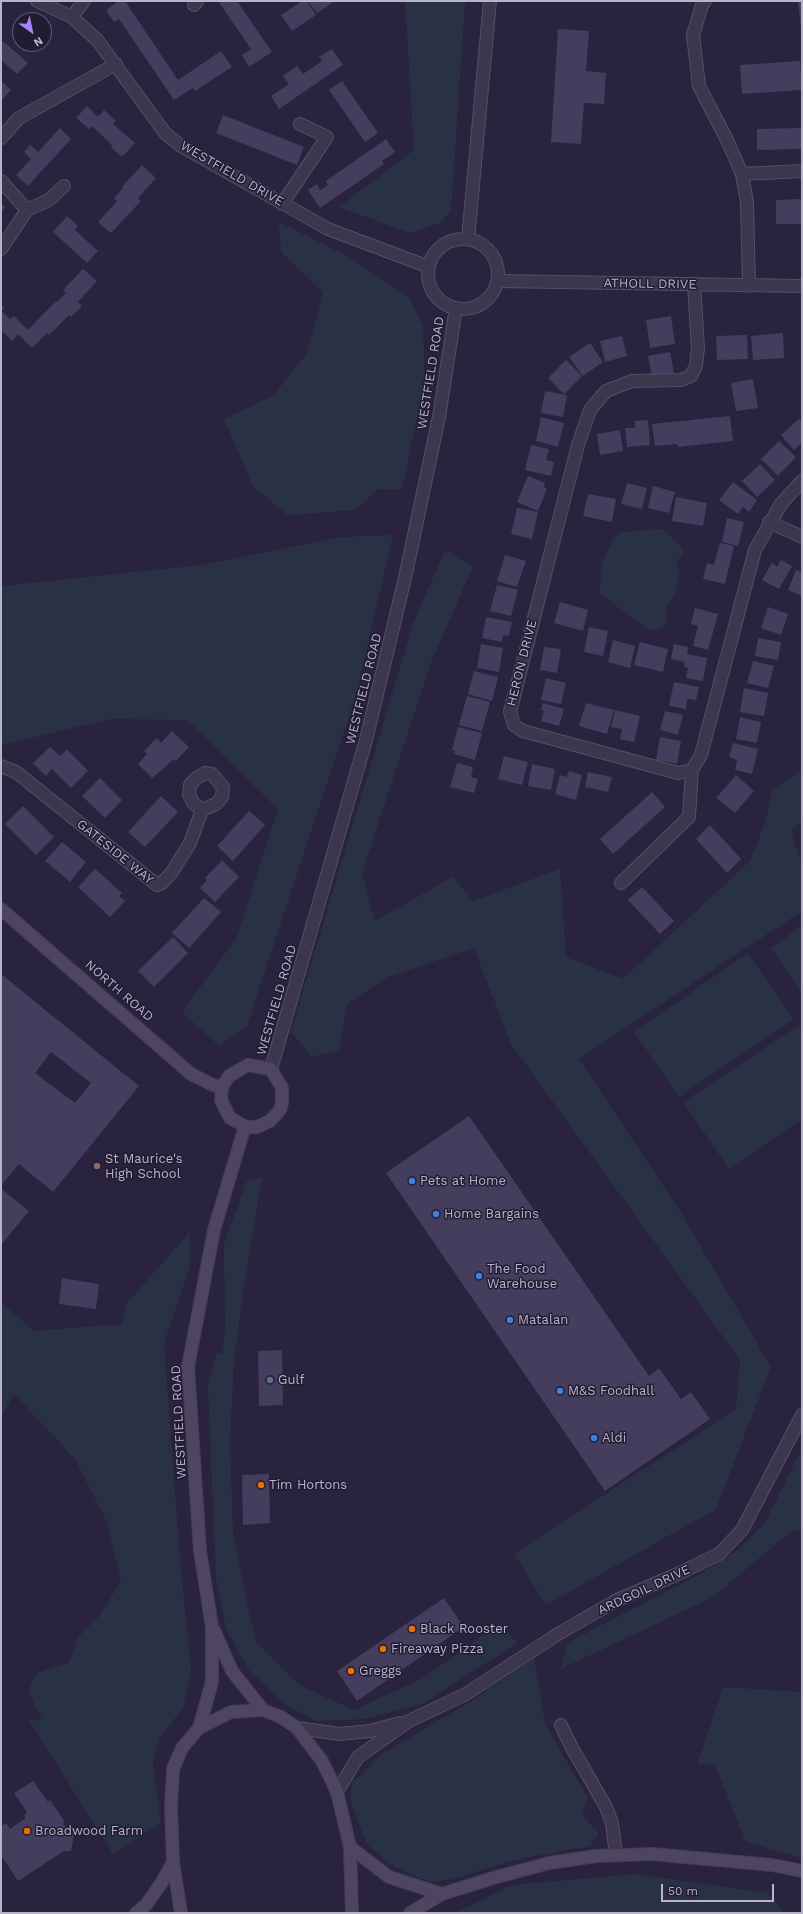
<!DOCTYPE html>
<style>
body{margin:0}
#map{position:relative;width:803px;height:1914px;overflow:hidden;background:#29233f;font-family:"Work Sans",sans-serif}
canvas{display:block}
.frame{position:absolute;inset:0;border:2px solid #b9b3ca;pointer-events:none}
.north{position:absolute;left:12px;top:12px;width:40px;height:40px;box-sizing:border-box;background:#221c33;border:1px solid #5e586f;border-radius:50%;rotate:147deg;font-size:11px;font-weight:700;line-height:16px;text-align:center;color:#b9b3ca}
.north::after{content:'';display:block;margin:auto;width:14px;height:18px;background:#a586fb;clip-path:polygon(50% 0,100% 100%,50% 72%,0 100%)}
.scale{position:absolute;left:661px;top:1884px;width:113px;height:18px;box-sizing:border-box;border:2px solid #b9b3ca;border-top:0;padding-left:5px;font-size:12px;line-height:14px;white-space:nowrap;color:#b9b3ca;-webkit-text-stroke:3px #221c33;paint-order:stroke}
</style>
<div id="map">
<canvas width="803" height="1914"></canvas>
<div class="frame"></div>
<div class="north">N</div>
<div class="scale">50 m</div>
</div>
<script>
const ctx = document.querySelector('canvas').getContext('2d');
ctx.lineJoin = 'round';
function fillPath(path, color) {
  ctx.fillStyle = color;
  ctx.fill(path, 'evenodd');
}
function toPath(rows) {
  const path = new Path2D();
  for (const r of rows) {
    if (r.length === 3) {
      path.moveTo(r[0] + r[2], r[1]);
      path.arc(r[0], r[1], r[2], 0, 2 * Math.PI);
      continue;
    }
    path.moveTo(r[0], r[1]);
    for (let i = 2; i < r.length; i += 2) path.lineTo(r[i], r[i + 1]);
  }
  return path;
}
function stroke(path, color, width, dash) {
  ctx.strokeStyle = color;
  ctx.lineWidth = width;
  ctx.lineCap = dash ? 'butt' : 'round';
  ctx.setLineDash(dash || []);
  ctx.stroke(path);
}
function write(font, color, halo, rows, align = 'center') {
  ctx.font = font + ' "Work Sans",sans-serif';
  ctx.lineWidth = 3;
  ctx.setLineDash([]);
  ctx.textBaseline = 'middle';
  ctx.strokeStyle = halo;
  ctx.fillStyle = color;
  for (const [text, x, y, turn = 0] of rows) {
    ctx.save();
    ctx.translate(x, y);
    ctx.rotate((+turn || 0) * Math.PI / 180);
    ctx.textAlign = isNaN(turn) ? turn : align;
    if (halo) ctx.strokeText(text, 0, 0);
    ctx.fillText(text, 0, 0);
    ctx.restore();
  }
}
const green = toPath([
 [405,1,465,1,451,211,440,223,410,233,339,207,414,150],
 [279,222,343,254,408,296,423,326,425,386,416,421,402,490,377,489,356,510,287,515,253,486,224,419,273,396,307,353,323,292,281,252],
 [663,529,684,550,682,556,678,559,677,564,680,572,675,594,666,608,667,618,664,627,658,631,648,629,600,594,601,565,614,537,622,532],
 [393,535,356,695,247,1026,219,1046,182,1012,237,937,278,809,187,720,111,719,1,745,1,586,202,565,342,537],
 [445,550,473,567,432,660,362,873,375,921,453,877,473,901,560,869,566,957,623,979,750,861,766,820,772,790,802,770,802,822,791,830,802,866,802,911,579,1059,680,1211,771,1367,716,1509,546,1605,514,1554,736,1409,740,1360,511,1044,474,948,388,977,347,1004,339,1050,311,1057,291,1031,413,624],
 [802,926,802,993,771,948],
 [748,953,793,1019,679,1097,634,1032],
 [798,1025,802,1031,802,1119,729,1169,684,1103],
 [262,1177,244,1287,234,1359,230,1443,233,1531,243,1584,256,1642,299,1685,354,1710,423,1678,500,1623,517,1643,424,1703,366,1719,316,1721,284,1704,248,1669,226,1628,216,1579,208,1386,217,1353,222,1353,225,1331,224,1244,247,1181],
 [190,1232,190,1266,164,1343,180,1560,191,1669,184,1707,159,1738,153,1763,161,1823,113,1854,29,1720,42,1719,28,1691,37,1673,69,1663,78,1637,100,1615,121,1581,107,1522,75,1459,14,1394,1,1417,1,1302,34,1331,107,1325,122,1325,127,1303],
 [802,1451,802,1534,795,1529,789,1533,713,1597,561,1669,567,1643,702,1573,739,1549,765,1523,796,1460],
 [534,1658,545,1724,588,1798,582,1814,599,1834,590,1846,514,1860,454,1879,431,1882,406,1873,383,1859,368,1845,362,1832,350,1800,352,1783,379,1756,473,1700],
 [723,1687,802,1692,802,1858,746,1842,716,1767,708,1763,697,1765],
 [634,1874,768,1893,784,1913,455,1913,512,1885]
]);
const building = toPath([
 [119,1,125,1,178,80,221,51,232,67,195,91,193,88,174,100,119,19,114,22,106,10],
 [218,1,237,1,272,52,249,67,242,55,251,49],
 [302,1,307,1,316,15,292,31,281,15],
 [308,1,335,1,317,13],
 [798,1,802,1,802,28,801,28],
 [558,29,589,31,586,71,606,73,604,104,584,103,581,144,551,142],
 [3,41,28,63,17,74,1,60,1,44],
 [332,49,343,65,279,109,271,96,289,84,283,76,297,66,303,74,322,61,319,57],
 [800,61,802,90,742,94,740,65],
 [1,81,11,90,1,101],
 [342,81,378,133,365,142,329,90],
 [87,106,98,117,104,110,116,121,113,124,135,143,122,157,111,147,112,145,92,126,89,129,76,118],
 [223,115,304,147,297,165,216,133],
 [60,128,71,139,28,186,16,175,31,159,24,152,30,145,38,152],
 [802,128,802,149,757,150,757,129],
 [386,139,395,152,382,161,384,164,320,208,308,190,317,184,320,190,328,185,326,181],
 [142,165,156,178,138,198,141,201,111,233,98,222,117,201,114,198,123,188,122,187],
 [802,199,802,224,776,224,776,200],
 [1,203,5,207,1,212],
 [67,216,78,226,75,230,98,251,87,263,53,232],
 [83,269,97,281,78,302,82,306,71,317,69,315,49,335,47,333,32,348,18,334,12,341,2,331,1,332,1,306,4,308,1,311,10,319,14,316,28,330,56,301,57,302,66,293,63,290],
 [671,316,675,344,650,348,646,320],
 [783,333,784,358,753,360,751,336],
 [747,335,748,359,717,360,716,336],
 [622,336,627,356,605,362,600,341],
 [590,343,603,362,583,376,569,357],
 [670,352,674,373,652,377,648,356],
 [566,360,582,376,564,394,548,378],
 [753,379,758,408,736,411,731,383],
 [545,391,567,395,563,417,541,413],
 [730,416,733,441,678,447,677,444,655,446,652,424],
 [541,417,564,423,558,447,536,441],
 [799,419,802,422,802,442,794,450,781,435],
 [648,420,650,445,627,447,625,428,635,428,635,421],
 [620,430,623,451,600,455,597,434],
 [779,441,796,457,778,476,761,459],
 [531,445,549,449,546,460,554,462,551,476,525,470],
 [760,464,775,480,757,497,742,481],
 [528,476,545,483,544,487,547,489,538,511,517,502],
 [733,482,757,500,749,512,743,507,738,514,719,500],
 [627,483,647,488,642,509,621,504],
 [653,486,675,492,669,513,648,508],
 [588,494,616,499,612,522,583,516],
 [676,497,707,503,703,526,672,521],
 [517,508,538,512,532,539,511,534],
 [727,518,744,522,738,546,722,542],
 [720,543,734,546,725,584,703,579,707,563,714,565],
 [505,555,526,561,517,587,497,581],
 [781,560,792,566,779,589,762,580,772,563,777,567],
 [796,570,802,573,802,596,788,590],
 [497,585,518,590,511,616,490,611],
 [560,602,588,610,583,631,554,623],
 [768,607,788,614,781,635,761,628],
 [695,608,718,614,708,650,693,646,698,626,691,624],
 [486,617,512,622,509,636,503,635,502,642,482,638],
 [589,627,608,631,603,656,584,652],
 [758,638,781,642,778,660,755,656],
 [613,640,635,646,630,668,608,662],
 [640,642,668,649,663,672,634,665],
 [481,644,503,648,499,672,477,668],
 [674,644,688,647,687,654,707,658,703,681,686,678,688,668,684,667,685,662,671,659],
 [544,647,561,649,557,673,540,670],
 [753,661,774,666,768,688,747,683],
 [474,671,498,677,492,701,468,694],
 [546,678,566,683,561,704,541,700],
 [674,682,699,687,696,700,687,699,686,709,669,706],
 [744,688,768,693,764,716,740,712],
 [467,696,490,702,482,731,459,725],
 [543,703,564,709,559,726,541,721,544,711,541,710],
 [586,703,614,710,607,734,579,726],
 [615,710,640,716,634,742,620,739,622,729,611,727],
 [665,711,683,715,678,735,660,730],
 [740,717,761,722,757,743,736,739],
 [458,727,482,733,475,760,454,754,455,751,452,750],
 [172,731,189,747,176,761,174,759,152,778,138,764,147,754,144,751,157,738,161,743],
 [660,737,681,741,677,764,656,760],
 [733,743,758,749,752,774,735,770,737,760,729,757],
 [50,747,60,756,67,749,88,771,71,788,52,769,46,776,33,763],
 [504,756,528,762,522,785,498,779],
 [457,763,473,767,471,777,478,779,474,793,450,787],
 [532,764,555,769,551,790,528,786],
 [569,771,582,775,576,800,555,794,560,775,567,777],
 [588,772,612,777,608,792,585,787],
 [736,775,754,791,735,813,716,798],
 [100,778,122,800,105,818,82,796],
 [652,792,665,807,613,854,600,839],
 [161,796,178,812,145,847,128,832],
 [23,806,54,837,36,855,5,824],
 [249,811,265,825,233,861,217,846],
 [710,825,741,859,727,873,696,839],
 [62,842,86,862,70,882,45,861],
 [222,860,239,877,215,902,200,888,207,880,205,878],
 [95,869,122,893,119,896,125,901,110,917,78,887],
 [642,887,674,921,660,934,628,900],
 [204,898,221,912,189,948,172,933],
 [173,937,188,953,154,987,138,971],
 [1,974,139,1086,53,1192,19,1164,1,1186],
 [51,1052,91,1083,75,1103,35,1073],
 [469,1116,649,1376,659,1368,681,1399,691,1392,710,1419,605,1491,386,1173],
 [1,1189,29,1211,1,1245],
 [62,1278,99,1284,96,1309,59,1304],
 [282,1350,283,1405,259,1406,258,1351],
 [269,1474,270,1523,243,1525,242,1475],
 [444,1598,464,1627,357,1701,337,1671],
 [33,1781,48,1802,50,1800,65,1822,63,1823,68,1832,74,1834,71,1851,64,1851,18,1881,1,1855,1,1826,6,1823,10,1829,26,1818,24,1815,27,1812,14,1793]
]);
const minor = toPath([
 [705,1,702,5,693,35,699,86,727,140,742,174,747,203,749,286],
 [194,5,197,1],
 [72,17,84,1],
 [1,138,19,118,116,64],
 [742,174,802,171],
 [1,181,27,210],
 [282,204,327,137,300,124],
 [1,249,27,210,49,200,64,186],
 [498,281,802,286],
 [694,284,698,348,696,366,691,376,681,380,632,381,606,391,590,410,578,445,510,712,514,725,523,731,678,773,692,770,701,755,755,550,781,504,802,481],
 [769,522,802,537],
 [1,766,16,772,157,885,162,883,172,872,190,843,202,810],
 [205,773,212,774,223,787,222,797,216,804,202,810,193,803,189,794,190,785,195,779,205,773],
 [621,883,689,817,692,770],
 [561,1725,572,1748,606,1807,612,1823,616,1855],
 [297,1728,340,1734,370,1731,400,1723],
 [337,1792,358,1757,409,1721,466,1694,558,1634,617,1600,680,1573,719,1554,742,1530,802,1415]
]);
const tertiary = toPath([
 [37,1,72,17,98,41,165,133,181,146,328,229,429,267],
 [468,239,490,1],
 [463,274,35],
 [271,1069,366,740,405,578,439,417,456,308]
]);
const secondary = toPath([
 [1,909,191,1074,213,1085,222,1087],
 [248,1065,271,1069,282,1088,282,1103,280,1110,270,1121,257,1127,246,1127,230,1118,221,1100,222,1087,229,1076,248,1065],
 [214,1630,232,1671,263,1710],
 [199,1728,212,1682,212,1627,200,1551,188,1367,214,1230,245,1126],
 [350,1847,389,1877,442,1894],
 [136,1913,146,1905,162,1882,173,1862],
 [181,1913,173,1862,171,1808,173,1769,182,1748,199,1728,231,1712,263,1710,281,1717,297,1728,322,1761,337,1792,350,1847,352,1913],
 [410,1913,442,1894,493,1878,549,1863,596,1856,652,1854,772,1865,802,1871]
]);
const markers = [
 [97,1166,4,"#8d6e63"],
 [412,1181,4,"#3f7fe0"],
 [436,1214,4,"#3f7fe0"],
 [479,1276,4,"#3f7fe0"],
 [510,1320,4,"#3f7fe0"],
 [270,1380,4,"#5c6f8a"],
 [560,1391,4,"#3f7fe0"],
 [594,1438,4,"#3f7fe0"],
 [261,1485,4,"#e8710a"],
 [412,1629,4,"#e8710a"],
 [383,1649,4,"#e8710a"],
 [351,1671,4,"#e8710a"],
 [27,1831,4,"#e8710a"]
];
const streetNames = [
 ["WESTFIELD DRIVE",232,174,30],
 ["ATHOLL DRIVE",650,284,1],
 ["WESTFIELD ROAD",431,373,-81],
 ["HERON DRIVE",522,663,-76],
 ["WESTFIELD ROAD",364,689,-76],
 ["GATESIDE WAY",115,852,39],
 ["NORTH ROAD",119,991,41],
 ["WESTFIELD ROAD",277,1000,-74],
 ["WESTFIELD ROAD",179,1422,-93],
 ["ARDGOIL DRIVE",644,1590,-25]
];
const poiNames = [
 ["St Maurice's",105,1159],
 ["High School",105,1174],
 ["Pets at Home",420,1181],
 ["Home Bargains",444,1214],
 ["The Food",487,1269],
 ["Warehouse",487,1284],
 ["Matalan",518,1320],
 ["Gulf",278,1380],
 ["M&S Foodhall",568,1391],
 ["Aldi",602,1438],
 ["Tim Hortons",269,1485],
 ["Black Rooster",420,1629],
 ["Fireaway Pizza",391,1649],
 ["Greggs",359,1671],
 ["Broadwood Farm",35,1831]
];
fillPath(green, '#293245');
fillPath(building, '#443d5d');
stroke(minor, '#554f66', 14);
stroke(tertiary, '#554f66', 14);
stroke(secondary, '#433d54', 14);
stroke(minor, '#3d374e', 12);
stroke(tertiary, '#3d374e', 12);
stroke(secondary, '#4d4562', 12);
for (const [x, y, r, color] of markers) {
  const dot = new Path2D();
  dot.arc(x, y, r, 0, 2 * Math.PI);
  ctx.fillStyle = color;
  ctx.fill(dot);
  stroke(dot, '#221c33', 1.5);
}
write('13px', '#b9b3ca', '#221c33', streetNames);
write('13px', '#b9b3ca', '#221c33', poiNames, 'left');
</script>
